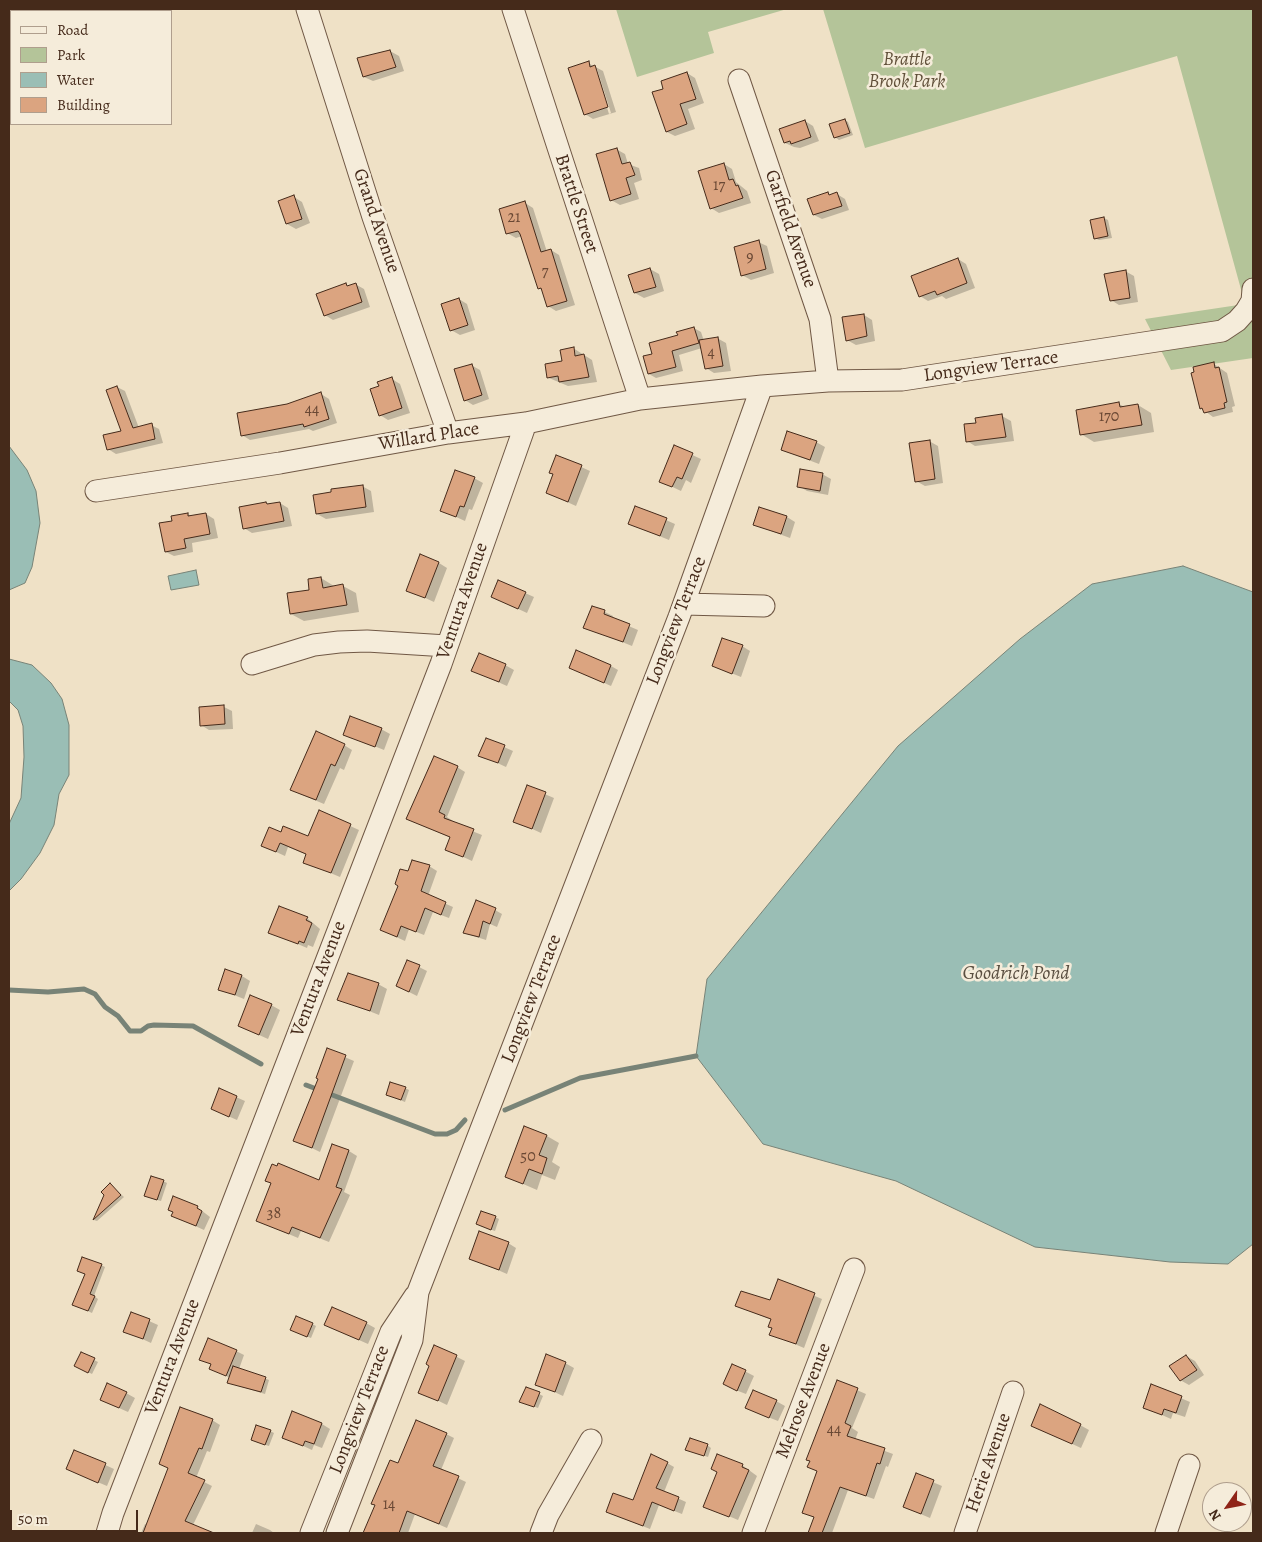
<!DOCTYPE html>
<style>
body{margin:0}
#map{position:relative;width:1262px;height:1542px;overflow:hidden;background:#efe1c6;font-family:Alegreya,serif}
canvas{display:block}
.frame{position:absolute;inset:0;border:10px solid #452a1a;pointer-events:none}
.legend{position:absolute;left:10px;top:10px;width:162px;height:115px;box-sizing:border-box;background:#f5ecda;border:1px solid #af9e8d;margin:0;padding:6px 9px;list-style:none;font-size:15px;color:#452a1a}
.legend li{display:flex;align-items:center;gap:10px;height:25px}
.legend b{width:25px;border:1px solid #af9e8d}
.north{position:absolute;left:1202px;top:1482px;width:50px;height:50px;box-sizing:border-box;background:#f5ecda;border:1px solid #af9e8d;border-radius:50%;rotate:237deg;font-size:14px;font-weight:700;line-height:20px;text-align:center;color:#452a1a}
.north::after{content:'';display:block;margin:auto;width:18px;height:22px;background:#8f2418;clip-path:polygon(50% 0,100% 100%,50% 72%,0 100%)}
.scale{position:absolute;left:10px;top:1510px;width:128px;height:22px;box-sizing:border-box;border:2px solid #452a1a;border-top:0;padding-left:6px;font-size:15px;line-height:18px;white-space:nowrap;color:#452a1a;-webkit-text-stroke:4px #f5ecda;paint-order:stroke}
</style>
<div id="map">
<canvas width="1262" height="1542"></canvas>
<div class="frame"></div>
<ul class="legend">
<li><b style="height:6px;background:#f5ecda"></b>Road</li>
<li><b style="height:14px;background:#b4c499"></b>Park</li>
<li><b style="height:14px;background:#9abeb5"></b>Water</li>
<li><b style="height:14px;background:#dba480"></b>Building</li>
</ul>
<div class="north">N</div>
<div class="scale">50 m</div>
</div>
<script>
const ctx = document.querySelector('canvas').getContext('2d');
ctx.lineJoin = 'round';
function fillPath(path, color) {
  ctx.fillStyle = color;
  ctx.fill(path, 'evenodd');
}
function toPath(rows) {
  const path = new Path2D();
  for (const r of rows) {
    path.moveTo(r[0], r[1]);
    for (let i = 2; i < r.length; i += 2) path.lineTo(r[i], r[i + 1]);
  }
  return path;
}
function stroke(path, color, width, dash) {
  ctx.strokeStyle = color;
  ctx.lineWidth = width;
  ctx.lineCap = dash ? 'butt' : 'round';
  ctx.setLineDash(dash || []);
  ctx.stroke(path);
}
function write(font, color, halo, rows, align = 'center') {
  ctx.font = font + ' Alegreya,serif';
  ctx.lineWidth = 5;
  ctx.setLineDash([]);
  ctx.textBaseline = 'middle';
  ctx.strokeStyle = halo;
  ctx.fillStyle = color;
  for (const [text, x, y, turn = 0] of rows) {
    ctx.save();
    ctx.translate(x, y);
    ctx.rotate((+turn || 0) * Math.PI / 180);
    ctx.textAlign = isNaN(turn) ? turn : align;
    if (halo) ctx.strokeText(text, 0, 0);
    ctx.fillText(text, 0, 0);
    ctx.restore();
  }
}
const green = toPath([
 [616,9,787,9,708,32,714,53,637,77],
 [823,9,1253,9,1253,358,1171,370,1145,319,1245,304,1177,56,865,148]
]);
const water = toPath([
 [9,446,27,470,36,491,40,523,32,567,25,583,9,590,9,446],
 [1183,566,1253,592,1253,1244,1228,1264,1170,1262,1035,1247,896,1181,763,1144,696,1056,707,979,898,746,1020,639,1092,584,1183,566],
 [196,570,199,585,171,590,168,576,196,570],
 [9,659,32,665,51,683,62,699,69,725,69,775,59,794,54,825,40,853,21,879,9,891,9,824,21,798,24,757,23,726,18,710,9,701,9,659]
]);
const shadow = toPath([
 [390,51,399,56,404,71,373,81,364,77],
 [588,63,603,71,616,112,593,119,585,114],
 [595,69,597,69,611,113,609,114],
 [687,73,695,78,704,103,688,109,695,129,675,136,667,132],
 [845,120,848,122,853,135,839,140,835,137],
 [805,121,813,126,819,141,800,148,794,147,785,143],
 [616,149,625,154,628,164,639,168,642,180,634,183,639,199,620,205,611,200],
 [724,164,732,169,736,182,747,191,751,203,719,213,711,208],
 [828,194,831,196,837,194,845,199,849,210,822,219,814,215],
 [294,197,302,202,310,223,296,229,287,224],
 [525,203,533,208,547,252,551,250,559,255,575,305,556,311,548,306,543,291,539,288,522,236,516,238,507,233],
 [1104,218,1108,220,1112,238,1099,240,1095,238,1092,220],
 [758,242,767,246,774,273,751,280,742,275],
 [958,259,966,264,975,288,946,299,942,296,928,301,920,296],
 [650,269,659,274,664,291,644,298,635,293],
 [1125,271,1134,276,1138,302,1119,305,1111,300],
 [355,284,364,289,370,307,333,320,325,315,345,285,349,287],
 [459,299,467,304,475,330,460,335,451,330],
 [864,315,872,320,875,341,856,345,847,340],
 [694,328,701,332,704,341,717,338,726,343,731,371,714,373,706,368,702,348,679,355,683,371,656,378,649,374,653,355],
 [573,348,592,360,597,382,568,386,549,378],
 [1214,364,1227,373,1235,406,1232,407,1233,412,1213,417,1201,408],
 [471,365,480,370,489,399,473,405,465,400],
 [392,379,400,384,410,413,388,420,380,415],
 [117,387,125,391,139,428,151,425,159,429,163,443,116,454,108,449,122,432],
 [321,394,329,399,337,423,313,431,309,429,250,440,242,435,287,405],
 [1119,404,1125,407,1138,405,1151,413,1154,432,1094,442,1081,434],
 [1002,416,1011,421,1014,441,975,446,967,441,978,424],
 [929,441,938,446,943,483,925,486,916,481],
 [816,442,825,447,819,464,782,450],
 [675,447,701,459,691,483,686,480,681,491,660,481],
 [557,456,590,471,576,506,547,493,555,474],
 [822,474,831,479,828,495,807,491,799,486],
 [474,478,483,483,472,510,469,509,465,521,441,510],
 [362,486,371,491,374,512,326,519,317,514],
 [266,503,269,505,280,503,288,508,292,526,252,533,244,528],
 [636,507,675,524,669,540,630,524],
 [188,514,192,517,206,514,214,519,218,538,192,543,193,552,174,556,166,552,173,522],
 [787,517,795,522,790,538,755,525],
 [439,563,447,568,434,602,408,590],
 [321,578,334,586,343,586,356,593,359,612,304,621,291,614],
 [525,593,534,597,527,613,501,601],
 [605,612,613,616,612,619,638,630,632,646,585,627],
 [742,646,750,651,741,677,714,666],
 [505,665,514,670,507,686,473,671],
 [611,666,618,670,611,686,571,668],
 [224,707,232,711,233,729,209,730,201,725],
 [381,729,390,734,384,750,345,734],
 [344,745,352,750,344,770,340,768,324,804,300,794],
 [504,747,513,751,506,767,480,755],
 [457,767,465,772,447,817,453,821,452,823,482,835,472,861,446,849,451,838,408,819],
 [528,787,554,798,541,833,515,821],
 [319,812,359,830,340,877,304,862,307,855,288,847,285,856,263,846,281,833,309,838],
 [429,866,437,871,428,896,453,907,449,918,433,912,424,935,409,929,405,941,381,930,400,886,409,873],
 [495,910,502,914,497,927,490,924,486,940,464,933],
 [307,918,320,929,313,947,308,945,307,948,270,932],
 [419,967,427,971,417,996,397,986],
 [242,976,250,981,244,999,219,989],
 [378,984,387,989,379,1015,339,999],
 [271,1005,280,1010,268,1039,239,1026],
 [328,1050,354,1061,320,1152,295,1140,319,1078],
 [405,1088,409,1090,405,1102,387,1095],
 [220,1090,245,1101,237,1120,212,1109],
 [547,1136,559,1143,552,1162,560,1167,555,1180,542,1175,537,1190,507,1177],
 [349,1151,357,1156,344,1192,350,1195,329,1242,301,1231,298,1238,258,1221,320,1182],
 [163,1181,167,1183,161,1201,150,1198],
 [110,1185,124,1197,97,1221,94,1220],
 [197,1207,210,1217,204,1230,173,1216,174,1212],
 [495,1217,499,1219,495,1231,481,1226],
 [508,1243,516,1248,507,1274,470,1258],
 [101,1265,105,1267,94,1296,98,1299,92,1313,77,1306],
 [779,1281,822,1299,804,1348,771,1334,772,1320,737,1306,771,1302],
 [131,1313,158,1325,151,1343,125,1331],
 [366,1323,375,1328,368,1344,325,1325],
 [312,1324,316,1326,311,1338,295,1332],
 [435,1346,465,1361,447,1405,420,1392,431,1366],
 [236,1351,244,1355,239,1369,269,1380,265,1394,232,1384,230,1378,211,1368,212,1365,201,1359],
 [82,1354,98,1362,92,1374,76,1366],
 [1186,1356,1195,1361,1204,1375,1189,1385,1180,1380],
 [565,1363,574,1368,563,1396,537,1384],
 [733,1365,754,1376,746,1394,733,1389],
 [838,1382,866,1394,852,1428,858,1432,855,1440,893,1454,888,1467,886,1466,874,1499,848,1490,832,1533,810,1533,815,1518,803,1512,818,1471],
 [1152,1386,1190,1402,1185,1417,1173,1413,1171,1419,1144,1407],
 [126,1393,135,1398,128,1412,110,1404],
 [539,1394,543,1396,538,1408,525,1403],
 [776,1401,785,1406,778,1421,755,1412],
 [212,1420,220,1425,210,1452,207,1451,196,1478,212,1486,193,1525,210,1533,141,1533,145,1524,148,1525],
 [322,1424,330,1429,322,1448,314,1445,312,1450,284,1437],
 [1080,1425,1089,1430,1081,1448,1033,1426],
 [270,1431,274,1433,269,1446,256,1442],
 [446,1434,454,1438,441,1470,466,1482,447,1528,415,1514,408,1533,364,1533,376,1505,399,1465],
 [707,1445,711,1448,708,1457,687,1450],
 [75,1451,114,1469,107,1486,76,1473],
 [667,1463,674,1467,664,1492,686,1502,682,1514,659,1505,650,1529,607,1512,634,1502],
 [742,1465,757,1476,738,1520,705,1506,718,1472],
 [916,1475,942,1486,930,1518,904,1507],
 [256,1524,270,1530,274,1533,252,1533]
]);
const stream = toPath([
 [9,990,48,992,84,989,95,994,105,1007,118,1016,130,1031,141,1031,148,1026,154,1025,193,1026,261,1064],
 [306,1085,435,1134,447,1134,456,1130,465,1120],
 [505,1110,580,1078,696,1056]
]);
const building = toPath([
 [390,50,396,67,363,77,357,58,390,50],
 [589,61,590,67,595,65,608,107,584,115,568,68,589,61],
 [687,72,696,99,680,104,687,124,666,132,652,92,663,89,661,81,687,72],
 [845,119,850,133,834,138,829,124,845,119],
 [805,120,811,137,791,144,790,141,784,143,779,129,805,120],
 [617,148,622,164,630,162,635,175,626,178,631,194,610,201,596,154,617,148],
 [724,163,729,180,733,179,736,186,738,185,743,198,710,209,698,171,724,163],
 [828,192,829,195,837,192,842,206,813,215,807,199,828,192],
 [294,195,302,219,286,224,278,201,294,195],
 [525,201,541,252,551,249,567,301,547,307,541,288,538,289,520,234,518,231,506,234,499,209,525,201],
 [1104,217,1108,236,1094,239,1090,220,1104,217],
 [759,240,766,269,741,276,734,247,759,240],
 [958,258,967,283,937,295,935,291,919,297,911,276,958,258],
 [650,268,656,287,634,293,628,275,650,268],
 [1126,270,1130,298,1110,301,1104,274,1126,270],
 [346,283,347,286,356,283,362,302,324,316,316,294,346,283],
 [459,298,468,325,450,331,441,304,459,298],
 [864,314,867,336,846,341,842,317,864,314],
 [694,327,699,343,672,351,676,367,648,374,643,356,652,354,649,343,678,335,676,332,694,327],
 [718,337,723,366,705,369,699,340,718,337],
 [574,347,575,356,584,354,589,377,559,382,558,376,547,378,545,364,562,361,560,350,574,347],
 [1214,362,1215,368,1219,367,1227,402,1224,403,1225,408,1204,413,1202,408,1200,409,1191,373,1194,372,1193,367,1214,362],
 [472,364,482,395,464,401,454,369,472,364],
 [392,377,402,408,379,416,370,389,379,386,377,382,392,377],
 [117,386,133,428,152,423,155,439,107,450,103,435,121,431,106,390,117,386],
 [321,392,329,419,304,427,303,424,241,436,237,413,287,404,321,392],
 [1119,402,1120,407,1138,404,1142,425,1080,435,1076,410,1119,402],
 [1002,414,1006,437,966,442,964,424,976,423,975,418,1002,414],
 [787,431,817,441,810,460,781,450,787,431],
 [930,440,935,479,915,482,909,443,930,440],
 [674,445,693,453,682,479,677,477,672,487,659,482,674,445],
 [556,455,582,465,568,502,546,493,553,474,549,473,556,455],
 [800,469,823,473,820,491,797,487,800,469],
 [455,470,475,477,464,507,460,506,456,517,440,511,455,470],
 [363,485,366,507,316,514,313,495,331,492,331,489,363,485],
 [266,502,267,504,280,502,284,521,243,529,239,507,266,502],
 [635,506,667,518,660,536,628,524,635,506],
 [759,507,787,516,781,534,753,525,759,507],
 [188,513,188,516,206,513,210,534,184,539,186,548,165,552,159,523,172,521,171,516,188,513],
 [420,554,439,562,425,598,406,591,420,554],
 [321,577,323,588,343,584,347,605,290,614,287,593,309,590,308,579,321,577],
 [498,580,526,592,518,609,491,597,498,580],
 [592,606,605,610,604,614,630,624,623,642,583,628,592,606],
 [722,638,743,645,732,674,712,666,722,638],
 [576,650,611,665,604,683,569,668,576,650],
 [479,653,506,664,499,682,471,671,479,653],
 [224,705,225,724,200,726,199,707,224,705],
 [350,716,382,728,375,747,343,735,350,716],
 [316,731,345,744,335,766,331,764,316,800,290,790,316,731],
 [486,738,505,745,498,763,478,756,486,738],
 [434,756,458,766,439,812,445,815,444,818,474,829,463,857,445,850,450,837,406,819,434,756],
 [527,785,546,792,532,829,513,822,527,785],
 [319,810,351,824,331,873,303,863,306,854,280,843,276,852,261,846,269,827,281,832,283,826,308,836,319,810],
 [412,860,430,865,421,891,446,902,441,915,425,908,416,932,401,926,397,937,380,930,398,886,395,884,400,869,408,871,412,860],
 [476,900,496,908,490,924,483,921,479,937,463,933,476,900],
 [279,906,308,917,306,920,312,923,304,943,299,941,298,944,268,933,279,906],
 [407,960,420,965,409,992,396,986,407,960],
 [225,969,242,975,235,995,218,990,225,969],
 [348,973,379,983,370,1011,337,1000,348,973],
 [250,995,272,1004,259,1035,238,1026,250,995],
 [327,1048,346,1055,312,1148,293,1141,318,1079,316,1078,327,1048],
 [390,1082,406,1087,401,1100,386,1095,390,1082],
 [219,1088,237,1096,229,1117,211,1109,219,1088],
 [524,1126,547,1135,539,1155,547,1158,542,1174,529,1169,523,1184,505,1177,524,1126],
 [332,1144,349,1150,336,1187,342,1189,320,1238,292,1227,289,1234,256,1221,271,1183,265,1181,272,1164,277,1166,278,1163,319,1180,332,1144],
 [151,1176,164,1180,157,1200,144,1196,151,1176],
 [110,1183,121,1195,93,1220,104,1195,101,1192,110,1183],
 [173,1196,198,1206,197,1208,202,1211,196,1226,171,1216,173,1212,168,1210,173,1196],
 [481,1211,496,1216,491,1230,476,1224,481,1211],
 [479,1231,509,1242,499,1270,469,1259,479,1231],
 [82,1257,102,1264,90,1294,95,1296,88,1311,72,1305,85,1274,77,1271,82,1257],
 [778,1279,815,1293,796,1344,769,1335,772,1328,768,1327,771,1319,735,1306,741,1291,770,1300,778,1279],
 [332,1307,367,1322,359,1340,324,1325,332,1307],
 [131,1312,150,1319,143,1339,123,1332,131,1312],
 [296,1316,313,1323,307,1337,290,1330,296,1316],
 [208,1338,237,1350,226,1376,209,1369,211,1364,199,1360,208,1338],
 [434,1345,457,1355,438,1401,418,1393,429,1366,426,1364,434,1345],
 [81,1352,95,1358,88,1373,74,1366,81,1352],
 [546,1354,566,1362,555,1392,535,1385,546,1354],
 [1186,1355,1197,1370,1180,1381,1169,1366,1186,1355],
 [732,1364,746,1370,737,1391,723,1384,732,1364],
 [233,1366,266,1377,261,1392,227,1383,233,1366],
 [837,1380,858,1388,845,1423,851,1426,847,1436,885,1448,880,1464,877,1463,866,1496,840,1487,822,1533,808,1533,814,1517,802,1513,817,1471,807,1467,810,1461,806,1460,837,1380],
 [107,1383,127,1392,119,1408,100,1400,107,1383],
 [1151,1384,1182,1396,1176,1413,1164,1409,1162,1415,1143,1408,1151,1384],
 [526,1387,540,1392,534,1407,519,1402,526,1387],
 [753,1390,777,1400,769,1418,745,1408,753,1390],
 [1040,1404,1081,1424,1072,1444,1031,1426,1040,1404],
 [180,1407,213,1419,202,1449,199,1448,188,1473,205,1480,185,1521,214,1533,143,1533,168,1468,159,1464,180,1407],
 [292,1411,322,1423,314,1444,305,1441,303,1446,282,1438,292,1411],
 [416,1420,447,1433,433,1466,459,1476,439,1524,407,1511,399,1533,363,1533,375,1505,371,1504,390,1460,398,1463,416,1420],
 [256,1425,271,1430,265,1445,251,1440,256,1425],
 [690,1438,708,1444,704,1456,685,1450,690,1438],
 [74,1450,106,1463,98,1483,66,1469,74,1450],
 [651,1454,668,1462,656,1488,679,1497,674,1511,652,1502,643,1526,606,1512,613,1493,633,1500,651,1454],
 [717,1454,743,1464,742,1467,749,1470,729,1517,703,1507,717,1472,711,1469,717,1454],
 [916,1473,934,1480,921,1514,903,1507,916,1473]
]);
const minor = toPath([
 [307,9,373,217,448,433],
 [513,9,640,399],
 [739,80,820,319,828,381],
 [96,491,280,463,448,433,526,423,640,399,762,386],
 [684,604,764,606],
 [252,664,314,645,339,642,367,641,447,646],
 [107,1533,113,1513,441,664,526,423],
 [311,1533,391,1332,415,1296],
 [337,1533,412,1340,418,1292,679,617,762,386,828,381,902,380,1222,331,1237,321,1246,311,1252,301,1253,289],
 [541,1533,548,1515,591,1440],
 [753,1533,854,1269],
 [965,1533,1013,1392],
 [1166,1533,1189,1465]
]);
const numberNames = [
 ["17",719,186],
 ["21",514,218],
 ["9",750,258],
 ["7",545,272],
 ["4",711,353],
 ["44",312,410],
 ["170",1109,417],
 ["50",528,1157],
 ["38",274,1214],
 ["44",834,1430],
 ["14",389,1505]
];
const parkNames = [
 ["Brattle",907,60],
 ["Brook Park",907,82]
];
const streetNames = [
 ["Brattle Street",576,204,72],
 ["Grand Avenue",376,221,71],
 ["Garfield Avenue",790,229,71],
 ["Longview Terrace",991,367,-8],
 ["Willard Place",429,437,-9],
 ["Ventura Avenue",463,601,-71],
 ["Longview Terrace",677,621,-69],
 ["Ventura Avenue",319,979,-69],
 ["Longview Terrace",532,999,-69],
 ["Ventura Avenue",173,1357,-69],
 ["Melrose Avenue",804,1401,-69],
 ["Longview Terrace",360,1410,-69],
 ["Herie Avenue",989,1463,-71]
];
const waterNames = [
 ["Goodrich Pond",1016,974]
];
fillPath(green, '#b4c499');
fillPath(water, '#9abeb5');
stroke(water, '#788377', 1);
fillPath(shadow, '#0003');
stroke(stream, '#788377', 5);
fillPath(building, '#dba480');
stroke(building, '#452a1a', 1);
stroke(minor, '#705845', 23);
stroke(minor, '#f5ecda', 21);
write('16px', '#6a4834', null, numberNames);
write('italic 19px', '#61503a', '#f5ecda', parkNames);
write('19px', '#452a1a', '#f5ecda', streetNames);
write('italic 20px', '#5a4f41', '#f5ecda', waterNames);
</script>
